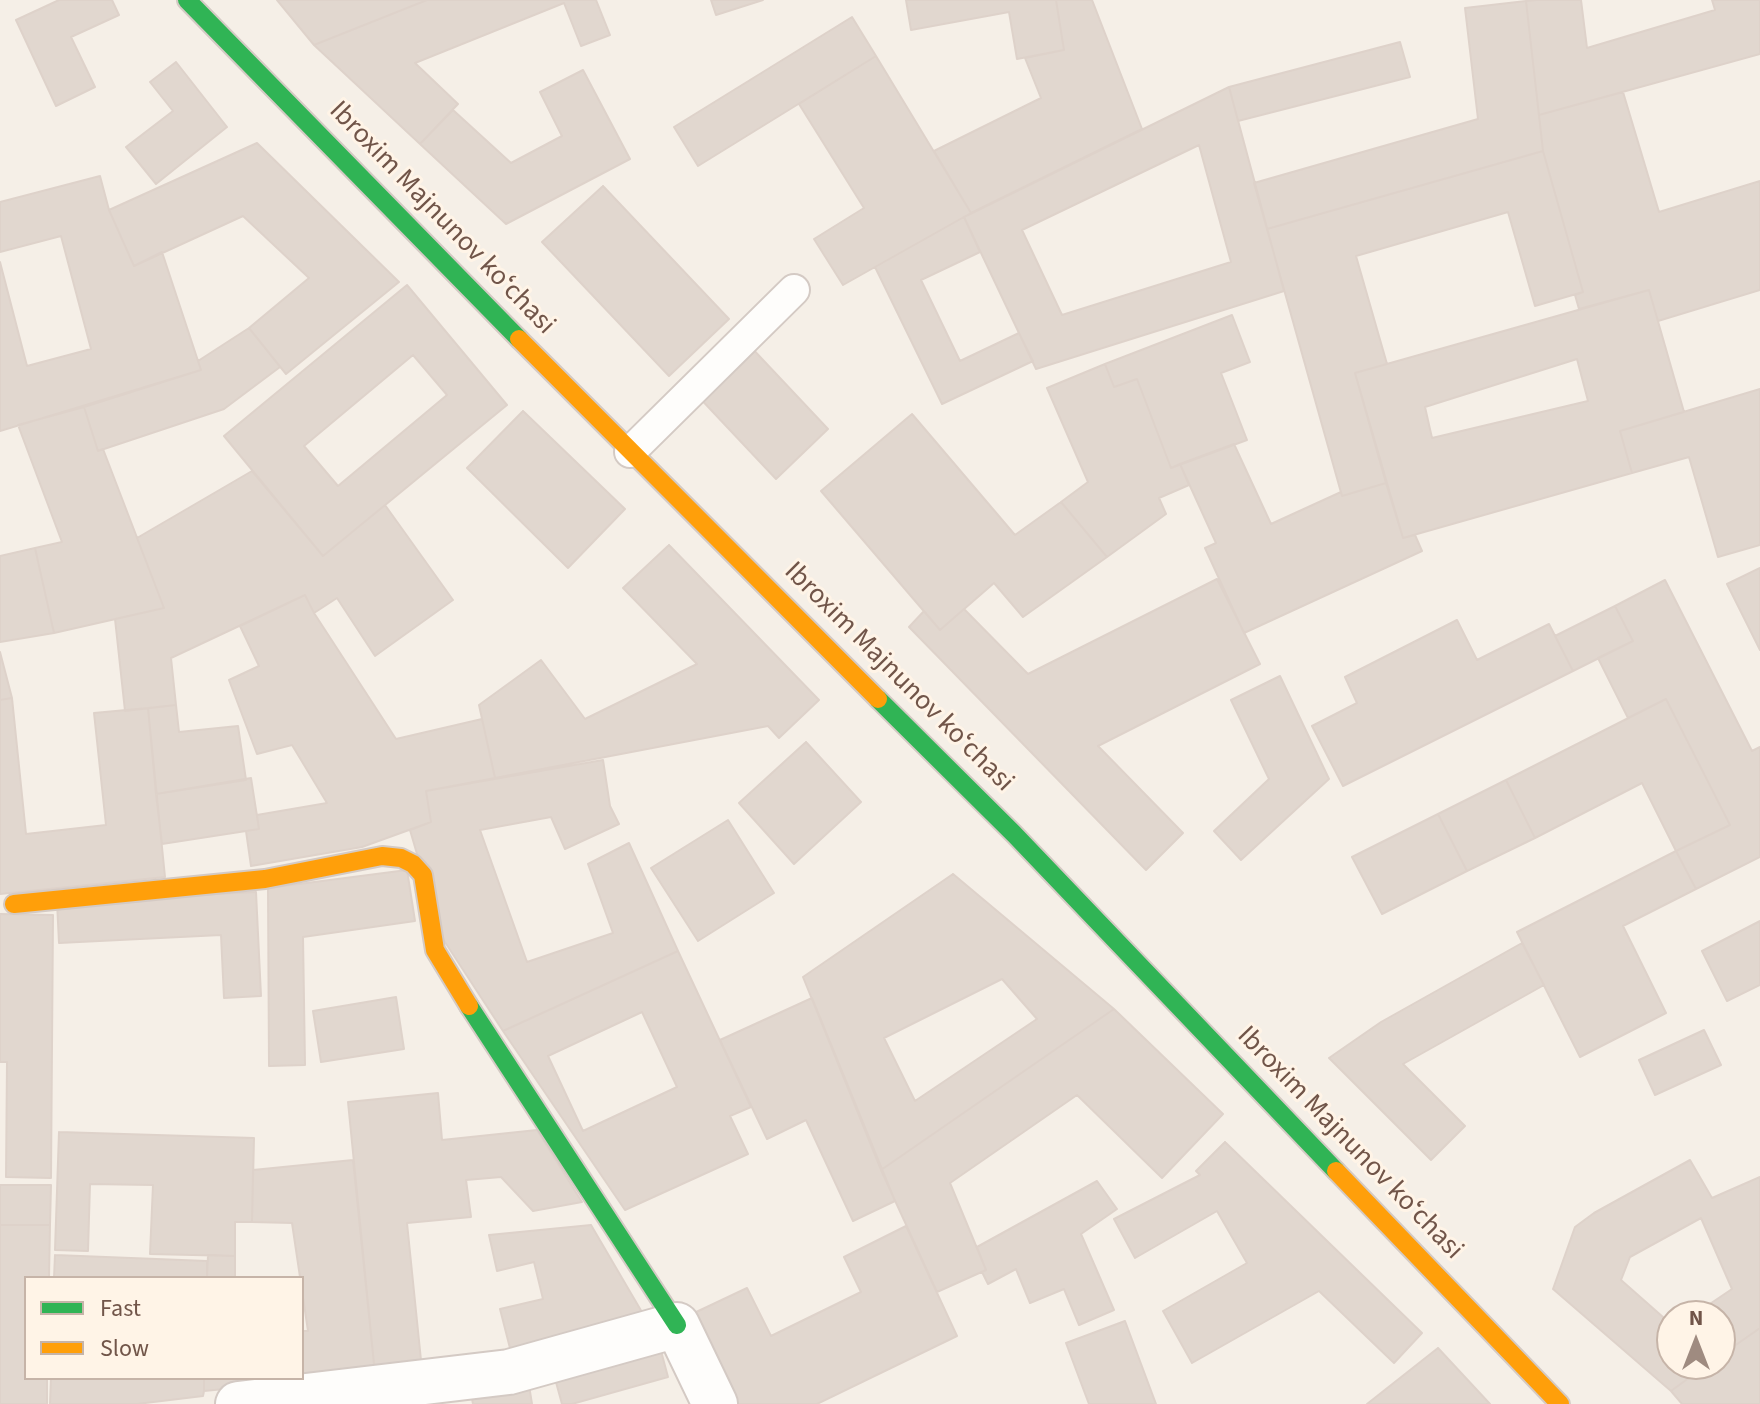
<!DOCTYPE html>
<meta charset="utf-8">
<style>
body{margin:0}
#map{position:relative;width:1760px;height:1404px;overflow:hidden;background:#f5efe7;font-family:"Source Sans 3",sans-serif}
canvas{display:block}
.legend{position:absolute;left:24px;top:1276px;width:280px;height:104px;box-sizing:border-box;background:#fff4e7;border:2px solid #c6b4a8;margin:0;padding:10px 14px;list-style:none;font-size:24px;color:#715549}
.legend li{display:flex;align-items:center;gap:16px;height:40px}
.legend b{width:40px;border:2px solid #c6b4a8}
.north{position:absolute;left:1656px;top:1300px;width:80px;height:80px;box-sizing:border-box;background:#fff4e7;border:2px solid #c6b4a8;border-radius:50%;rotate:0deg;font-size:22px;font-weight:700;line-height:32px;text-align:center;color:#715549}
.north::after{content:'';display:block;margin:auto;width:28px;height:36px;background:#9f8b80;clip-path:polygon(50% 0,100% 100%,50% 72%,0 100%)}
</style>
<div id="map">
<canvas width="1760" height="1404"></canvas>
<ul class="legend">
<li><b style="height:10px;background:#30b455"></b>Fast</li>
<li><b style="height:10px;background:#ff9f0a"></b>Slow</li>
</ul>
<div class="north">N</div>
</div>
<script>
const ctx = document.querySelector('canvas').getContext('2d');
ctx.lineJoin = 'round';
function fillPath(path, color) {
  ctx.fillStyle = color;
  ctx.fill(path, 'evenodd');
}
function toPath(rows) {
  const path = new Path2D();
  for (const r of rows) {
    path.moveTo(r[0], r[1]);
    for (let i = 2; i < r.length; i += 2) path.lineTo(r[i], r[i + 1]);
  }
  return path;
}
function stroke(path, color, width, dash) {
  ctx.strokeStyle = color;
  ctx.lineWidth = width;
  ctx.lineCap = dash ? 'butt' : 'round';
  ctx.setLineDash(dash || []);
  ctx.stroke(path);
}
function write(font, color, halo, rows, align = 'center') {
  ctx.font = font + ' "Source Sans 3",sans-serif';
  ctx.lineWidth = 6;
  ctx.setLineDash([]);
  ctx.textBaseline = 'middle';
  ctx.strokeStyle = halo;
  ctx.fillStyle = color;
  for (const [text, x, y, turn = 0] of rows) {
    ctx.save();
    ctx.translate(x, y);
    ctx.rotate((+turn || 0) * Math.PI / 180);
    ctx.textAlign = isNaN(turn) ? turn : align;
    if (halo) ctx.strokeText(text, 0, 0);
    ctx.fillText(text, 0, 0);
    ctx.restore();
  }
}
const building = toPath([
 [59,0,112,0,119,15,71,37,95,87,56,106,16,20,59,0],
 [277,0,427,0,314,45,277,0],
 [427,0,596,0,610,35,581,46,564,3,415,63,458,104,420,144,314,45,427,0],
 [711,0,763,0,716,15,711,0],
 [906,0,1056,0,1064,50,1017,59,1009,12,911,30,906,0],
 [1056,0,1092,0,1142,129,971,213,934,151,1041,98,1025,58,1064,50,1056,0],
 [1536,0,1581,0,1587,48,1715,10,1712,0,1760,0,1760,54,1539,115,1526,1,1536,0],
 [1526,1,1543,151,1267,229,1254,183,1478,119,1465,8,1526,1],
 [852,17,876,56,698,166,674,127,852,17],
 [1400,42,1410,77,1238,121,1229,87,1400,42],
 [876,56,971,213,843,285,814,239,864,208,799,104,876,56],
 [176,62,227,127,156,184,126,147,173,111,150,82,176,62],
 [583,70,630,159,506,224,420,144,453,110,511,163,562,136,540,92,583,70],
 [1229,87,1284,291,1036,369,964,217,1229,87],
 [1199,145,1231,262,1062,315,1022,230,1199,145],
 [1623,92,1659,212,1760,181,1760,290,1658,321,1649,290,1579,309,1575,295,1583,292,1543,151,1539,115,1623,92],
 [257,143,399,282,286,374,249,328,309,278,243,216,134,266,109,210,257,143],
 [1543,151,1583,292,1535,306,1508,212,1356,256,1387,364,1355,373,1386,483,1342,496,1267,229,1543,151],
 [100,176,109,210,134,266,162,252,201,370,0,431,0,262,27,366,91,349,61,236,0,252,0,202,100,176],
 [603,186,729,319,669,376,542,242,603,186],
 [964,217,980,252,921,280,960,361,1019,333,1033,361,942,404,875,267,964,217],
 [407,285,507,405,323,556,224,436,407,285],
 [413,355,447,395,338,486,304,446,413,355],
 [1649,290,1684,412,1620,431,1632,473,1403,538,1355,373,1649,290],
 [1577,359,1588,401,1432,438,1425,407,1577,359],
 [1232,315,1250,362,1221,373,1247,440,1171,468,1137,379,1114,387,1105,364,1232,315],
 [249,328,280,367,224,409,98,451,84,407,201,370,198,361,249,328],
 [748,344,828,429,776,479,695,393,748,344],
 [1105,364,1114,387,1137,379,1171,468,1180,464,1189,485,1159,498,1166,514,1107,557,1061,502,1088,482,1047,388,1105,364],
 [1760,389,1760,545,1718,557,1689,457,1632,473,1620,431,1760,389],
 [84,407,98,451,103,449,164,608,54,633,35,548,62,542,18,425,84,407],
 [523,411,625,509,568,568,467,468,523,411],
 [912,414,1015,535,1061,502,1107,557,1023,617,994,583,940,630,821,491,912,414],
 [1234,444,1271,524,1341,492,1342,496,1386,483,1403,538,1415,535,1422,551,1244,633,1205,548,1216,543,1180,464,1234,444],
 [252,471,323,556,385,505,453,600,375,656,337,598,314,613,305,595,171,658,176,705,125,711,115,619,164,608,137,538,252,471],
 [669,545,819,700,779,738,768,726,495,778,479,705,541,660,585,719,697,664,623,588,669,545],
 [35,548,54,633,0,642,0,556,35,548],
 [1760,568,1760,650,1727,584,1760,568],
 [1217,579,1260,664,1098,746,1183,833,1146,870,909,627,924,611,940,630,964,609,1028,674,1217,579],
 [1665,580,1752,751,1760,747,1760,857,1696,889,1676,851,1730,825,1666,699,1628,718,1598,658,1633,641,1615,606,1665,580],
 [305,595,314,613,396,739,482,719,495,778,426,791,431,822,362,847,251,866,246,831,259,829,257,815,327,803,292,745,257,754,229,680,259,666,240,626,305,595],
 [1615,606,1633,641,1573,671,1555,636,1615,606],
 [1457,620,1477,660,1549,624,1573,671,1343,786,1312,726,1357,703,1345,677,1457,620],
 [0,652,12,698,0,700,0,652],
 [1280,676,1329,779,1241,860,1214,831,1269,779,1231,700,1280,676],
 [12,698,26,834,106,825,94,713,148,708,165,877,0,894,0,700,12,698],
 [1666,699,1730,825,1676,851,1642,783,1535,838,1506,780,1666,699],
 [176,705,179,732,238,726,246,780,156,794,148,708,176,705],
 [806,742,861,802,794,864,739,803,806,742],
 [603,760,610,806,619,824,565,849,551,817,480,830,527,962,613,933,588,864,629,843,678,951,503,1031,441,936,410,830,431,822,426,791,603,760],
 [251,778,259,829,162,844,156,794,251,778],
 [1506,780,1535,838,1467,871,1438,814,1506,780],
 [1438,814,1467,871,1382,914,1352,857,1438,814],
 [728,820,774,893,698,941,651,868,728,820],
 [1676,851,1696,889,1623,926,1666,1013,1580,1057,1517,932,1676,851],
 [407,870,415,921,303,937,305,1065,269,1066,268,888,407,870],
 [953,874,1114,1009,881,1170,803,977,953,874],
 [1002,979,1037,1019,915,1101,884,1038,1002,979],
 [256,892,261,996,224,998,221,935,59,943,57,902,256,892],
 [0,914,53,915,51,1178,6,1177,7,1062,0,1062,0,914],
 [1760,921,1760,985,1727,1001,1702,951,1760,921],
 [1522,943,1544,985,1403,1064,1465,1126,1431,1160,1329,1058,1381,1022,1522,943],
 [678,951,751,1107,730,1116,748,1154,625,1210,503,1031,678,951],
 [642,1012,677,1087,583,1131,548,1056,642,1012],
 [396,997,404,1049,321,1062,313,1011,396,997],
 [812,998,895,1201,853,1221,806,1120,767,1139,720,1040,812,998],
 [1114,1009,1223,1114,1162,1178,1077,1095,950,1183,986,1270,937,1292,881,1170,1114,1009],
 [1704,1030,1721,1065,1655,1095,1639,1060,1704,1030],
 [438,1093,442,1140,537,1130,582,1202,533,1211,501,1177,466,1180,471,1217,407,1223,422,1370,375,1374,348,1102,438,1093],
 [59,1132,254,1138,252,1222,235,1222,235,1256,150,1254,153,1185,90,1184,88,1251,55,1250,59,1132],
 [1225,1142,1422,1333,1394,1363,1319,1291,1192,1363,1163,1311,1247,1263,1217,1211,1135,1258,1114,1219,1200,1175,1196,1171,1225,1142],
 [353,1160,375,1374,204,1391,204,1378,302,1378,302,1331,308,1331,292,1223,252,1222,253,1170,353,1160],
 [1690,1160,1712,1198,1760,1177,1760,1328,1720,1356,1720,1316,1692,1316,1732,1289,1701,1218,1630,1257,1621,1280,1672,1325,1672,1364,1708,1364,1671,1391,1553,1289,1575,1227,1594,1213,1690,1160],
 [1097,1181,1117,1209,1081,1234,1114,1310,1079,1325,1064,1289,1030,1303,1016,1269,988,1284,982,1272,986,1270,977,1247,1097,1181],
 [0,1185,51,1185,50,1225,0,1225,0,1185],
 [0,1225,50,1225,49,1278,26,1278,26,1378,47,1378,47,1404,0,1404,0,1225],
 [591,1225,646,1319,512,1356,500,1309,543,1299,534,1262,497,1271,489,1235,591,1225],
 [906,1226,957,1336,817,1404,736,1404,692,1314,747,1288,771,1336,861,1292,844,1257,906,1226],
 [55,1255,207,1261,207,1278,54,1278,55,1255],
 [208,1255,235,1256,235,1278,207,1278,208,1255],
 [1125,1321,1156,1404,1089,1404,1066,1343,1125,1321],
 [1760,1328,1760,1404,1682,1404,1671,1391,1708,1364,1720,1364,1720,1356,1760,1328],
 [657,1336,668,1377,572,1404,562,1404,551,1364,657,1336],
 [1438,1348,1490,1404,1367,1404,1438,1348],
 [527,1373,532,1404,473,1404,469,1383,527,1373],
 [51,1378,204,1378,204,1391,203,1396,137,1404,50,1404,51,1378]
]);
const lane = toPath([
 [630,452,794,290]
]);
const street = toPath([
 [238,1404,509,1372,677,1325,715,1404]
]);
const fast = toPath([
 [187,0,519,339],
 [878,699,1014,834,1336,1171],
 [469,1006,677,1325]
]);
const slow = toPath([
 [519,339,878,699],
 [14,904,265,879,382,856,401,858,413,864,423,875,435,950,469,1006],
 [1336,1171,1560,1404]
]);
const streetNames = [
 ["Ibroxim Majnunov koʻchasi",441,219,46],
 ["Ibroxim Majnunov koʻchasi",898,678,45],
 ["Ibroxim Majnunov koʻchasi",1349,1144,46]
];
fillPath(building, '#e1d7cf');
stroke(building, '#ded2ca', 2);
stroke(lane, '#d4cac4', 34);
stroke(street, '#d4cac4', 48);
stroke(fast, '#d4cac4', 22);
stroke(slow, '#d4cac4', 22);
stroke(lane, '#fefdfb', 30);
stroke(street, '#fefdfb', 44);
stroke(fast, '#30b455', 18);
stroke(slow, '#ff9f0a', 18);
write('28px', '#715549', '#fff4e7', streetNames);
</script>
